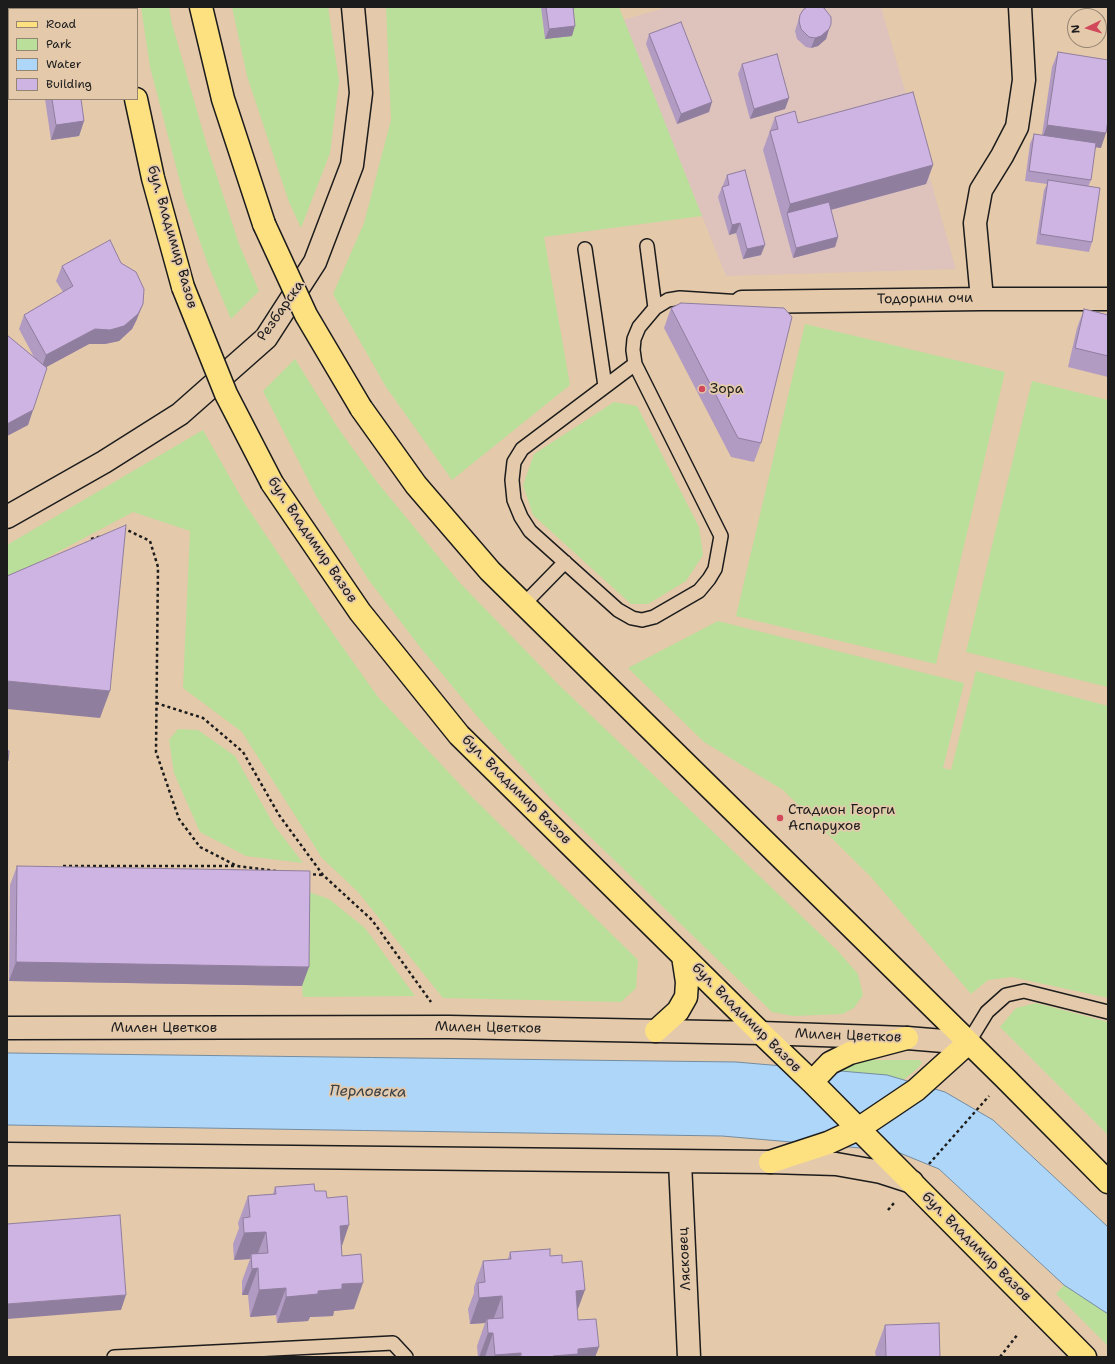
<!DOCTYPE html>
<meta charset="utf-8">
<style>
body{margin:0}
#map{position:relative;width:1115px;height:1364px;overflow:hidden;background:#e4c9ab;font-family:"Shantell Sans",sans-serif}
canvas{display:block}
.frame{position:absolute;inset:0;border:8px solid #1c1c1c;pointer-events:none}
.legend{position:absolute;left:8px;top:8px;width:130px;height:92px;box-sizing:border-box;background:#e4c9ab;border:1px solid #948472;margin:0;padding:5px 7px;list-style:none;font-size:12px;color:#1c1c1c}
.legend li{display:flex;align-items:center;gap:8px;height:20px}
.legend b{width:20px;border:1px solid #948472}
.north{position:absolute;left:1067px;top:8px;width:40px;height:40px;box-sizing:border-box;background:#e4c9ab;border:1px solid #948472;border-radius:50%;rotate:265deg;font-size:11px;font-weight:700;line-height:16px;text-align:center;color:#1c1c1c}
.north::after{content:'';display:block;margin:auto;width:14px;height:18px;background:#d1495b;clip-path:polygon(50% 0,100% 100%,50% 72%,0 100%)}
</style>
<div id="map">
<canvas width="1115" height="1364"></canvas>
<div class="frame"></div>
<ul class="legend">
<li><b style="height:5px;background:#fde080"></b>Road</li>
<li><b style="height:11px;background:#badf9a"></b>Park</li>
<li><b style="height:11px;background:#aed6f8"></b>Water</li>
<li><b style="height:11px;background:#ceb4e2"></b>Building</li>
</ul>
<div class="north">N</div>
</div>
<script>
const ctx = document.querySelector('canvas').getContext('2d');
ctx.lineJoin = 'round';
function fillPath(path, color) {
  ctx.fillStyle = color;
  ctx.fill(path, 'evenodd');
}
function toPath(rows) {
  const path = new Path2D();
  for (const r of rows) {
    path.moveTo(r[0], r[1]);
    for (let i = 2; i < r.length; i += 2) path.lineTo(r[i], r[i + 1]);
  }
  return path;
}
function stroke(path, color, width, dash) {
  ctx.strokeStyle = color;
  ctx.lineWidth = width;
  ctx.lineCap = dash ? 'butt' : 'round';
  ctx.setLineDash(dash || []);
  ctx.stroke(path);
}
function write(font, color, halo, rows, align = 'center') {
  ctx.font = font + ' "Shantell Sans",sans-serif';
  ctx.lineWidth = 3.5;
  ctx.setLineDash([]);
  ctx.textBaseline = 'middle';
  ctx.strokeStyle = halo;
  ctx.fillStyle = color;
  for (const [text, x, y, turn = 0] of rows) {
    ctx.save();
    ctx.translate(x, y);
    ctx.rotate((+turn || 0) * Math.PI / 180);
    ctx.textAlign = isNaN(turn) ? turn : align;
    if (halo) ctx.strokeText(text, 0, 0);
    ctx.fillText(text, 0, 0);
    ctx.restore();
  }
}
const built = toPath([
 [668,7,881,7,956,269,726,276,623,20]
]);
const green = toPath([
 [141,7,169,7,172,24,208,149,239,244,259,291,231,319,209,267,184,197,150,67],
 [232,7,328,7,339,81,330,153,301,228,289,202,247,76],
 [386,7,619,7,702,216,544,237,570,385,452,480,386,387,333,294,364,223,391,120],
 [805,324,1005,372,936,664,736,616],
 [295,359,338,428,377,482,460,583,558,684,837,950,858,974,863,995,854,1008,842,1014,793,1016,772,1012,553,801,481,721,420,647,368,579,316,496,299,462,263,391],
 [1032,381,1108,400,1108,687,966,652],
 [614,402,637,406,699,527,703,555,686,581,648,604,631,604,533,515,523,485,534,454],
 [203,430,245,504,317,611,378,697,469,794,638,960,636,988,621,1002,443,998,358,892,322,858,242,732,183,688,190,531,133,512,7,579,7,545],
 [718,621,964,683,943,768,951,770,976,671,1108,706,1108,998,1012,977,988,980,971,994,871,877,783,790,704,742,628,668],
 [178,729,198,730,235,756,274,825,303,863,246,856,200,832,174,773,169,740],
 [303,890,329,899,365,928,415,996,303,997,302,986],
 [1036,1003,1108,1022,1108,1135,1000,1027,1016,1008],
 [853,1060,919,1060,922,1062,919,1067,888,1093,859,1095,837,1068],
 [1064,1285,1108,1314,1108,1346,1056,1294]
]);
const water = toPath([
 [7,1053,736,1062,887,1075,945,1092,993,1120,1108,1227,1108,1314,1064,1285,939,1169,895,1151,722,1136,7,1125,7,1053]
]);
const path = toPath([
 [123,530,125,529,150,541,158,567,156,752,179,819,200,847,237,866,276,871],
 [91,539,103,536],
 [156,703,203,718,243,752,279,815,323,875,372,920,431,1002],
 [63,866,237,866],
 [307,874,323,875],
 [929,1164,989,1096],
 [888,1210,894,1203],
 [1000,1357,1018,1334]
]);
const lane = toPath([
 [647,246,655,308],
 [585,249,605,386],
 [635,364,721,536,715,569,709,579,699,591,654,617,642,620,632,618,618,610,530,531,521,517,514,500,512,480,514,462,522,449,635,364],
 [635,364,633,350,634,339,639,327,655,308,668,300,680,298,742,302],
 [524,604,565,562],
 [968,1043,987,1012,1006,995,1024,991,1108,1012],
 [114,1357,393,1343,406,1357]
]);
const street = toPath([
 [982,299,975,223,981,190,1002,156,1017,127,1024,80,1020,7],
 [742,302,982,299,1108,299],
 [7,1028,449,1027,761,1033,907,1038,968,1043],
 [7,1154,770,1162,836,1164,881,1172,912,1182],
 [680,1162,689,1357]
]);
const secondary = toPath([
 [7,517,104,462,180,414,266,338,315,262,352,165,361,93,353,7]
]);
const primary = toPath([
 [122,7,123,9],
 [201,7,223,99,264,224],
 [136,99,153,178,183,287],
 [361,408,416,485,490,571,1005,1078,1108,1182],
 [272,483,360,612,459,735,761,1033,812,1082,1085,1357],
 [656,1031,678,1011,686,997,687,982,683,956],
 [812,1082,830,1063,850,1053,907,1038],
 [770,1162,828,1143,858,1129,916,1090,968,1043]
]);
const primaryBridge = toPath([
 [264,224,306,315,361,408],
 [183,287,226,394,272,483]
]);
const wall = toPath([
 [541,7,583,7,573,8,572,36,545,39],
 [800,15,829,29,826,39,818,46,811,48,806,47,797,39,795,31],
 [649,34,709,112,677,124,646,44],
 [1058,52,1101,148,1095,147,1091,180,1088,187,1092,242,1089,252,1036,244,1044,190,1047,184,1025,181,1030,144,1034,134,1042,135,1052,67],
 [742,64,789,98,785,109,750,119,738,74],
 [45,99,81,99,84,121,79,136,51,140],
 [775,117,933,165,926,184,831,210,838,237,835,247,793,258,763,150],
 [727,175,761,255,743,259,736,233,729,235,718,197,722,187,723,186,723,185],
 [62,266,137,319,132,329,119,341,105,344,89,344,46,367,33,410,28,425,7,436,7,335,34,357,19,329,24,315,63,292,56,281],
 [671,308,761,443,754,462,731,457,664,328],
 [1084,309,1108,315,1108,377,1068,367,1077,328],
 [17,866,302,986,9,981,10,885],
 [275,1187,315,1191,327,1198,342,1246,342,1256,354,1309,334,1311,333,1316,310,1317,308,1321,277,1323,276,1315,250,1317,248,1295,242,1295,242,1281,250,1259,234,1260,233,1244,239,1228,238,1223,248,1196,273,1194],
 [510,1252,550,1256,562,1263,577,1310,578,1320,599,1347,595,1357,478,1357,477,1346,485,1323,470,1324,468,1309,474,1293,474,1287,483,1261,508,1259],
 [885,1325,940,1357,876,1357,875,1352]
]);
const shadedWall = toPath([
 [569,7,583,7,568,9],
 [575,26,572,36,545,39,549,29],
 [829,29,826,39,818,46,811,48,815,38],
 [789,98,785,109,750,119,754,109],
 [712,102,709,112,677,124,681,114],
 [84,121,79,136,51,140,56,125],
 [1047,125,1106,133,1101,148,1042,139],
 [933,165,926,184,789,221,787,213,790,204],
 [740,223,736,233,729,235,732,225],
 [838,237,835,247,793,258,796,248],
 [765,245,761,255,743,259,747,249],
 [143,304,137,319,132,329,119,341,105,344,89,344,41,370,46,355],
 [33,410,28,425,7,436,7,424],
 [7,681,110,691,100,718,7,709],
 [16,962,309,967,302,986,9,981],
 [349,1225,340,1252,340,1226],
 [266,1232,256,1258,251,1254,250,1259,234,1260,244,1233],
 [258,1268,248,1295,242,1295,252,1269],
 [363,1283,354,1309,334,1311,333,1316,310,1317,308,1321,277,1323,286,1297,318,1291,342,1284],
 [286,1288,276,1315,250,1317,259,1290],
 [585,1290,575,1317,576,1291],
 [126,1295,121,1310,7,1319,7,1304],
 [502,1296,492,1323,487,1319,485,1323,470,1324,479,1298],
 [488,1333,493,1333,485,1357,479,1357],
 [599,1347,595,1357,553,1357,553,1356,578,1349],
 [521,1353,519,1357,494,1357,495,1355]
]);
const building = toPath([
 [546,7,573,7,575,26,549,29,546,7],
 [807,7,822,7,824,8,831,17,831,24,829,29,821,36,815,38,809,37,801,29,799,21,800,15,803,10,807,7],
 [681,22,712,102,681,114,649,34,681,22],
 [1058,52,1108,60,1108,120,1106,133,1047,125,1058,52],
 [777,54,789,98,754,109,742,64,777,54],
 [913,92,933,165,790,204,770,131,778,129,775,117,795,111,798,123,913,92],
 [52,99,81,99,84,121,56,125,52,99],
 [1034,134,1096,143,1091,180,1029,171,1034,134],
 [745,170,765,245,747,249,740,223,732,225,722,187,729,185,727,175,745,170],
 [1048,180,1100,188,1092,242,1040,234,1048,180],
 [829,202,838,237,796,248,787,213,829,202],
 [110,240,121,263,136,272,144,289,143,304,138,314,124,326,110,330,95,329,46,355,24,315,73,286,62,266,110,240],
 [681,303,784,308,792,317,761,443,738,438,671,308,681,303],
 [1084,309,1108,315,1108,356,1075,348,1084,309],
 [7,335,47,368,33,410,7,424,7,335],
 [126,525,110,691,7,681,7,576,126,525],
 [7,750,9,751,8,761,7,761,7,750],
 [17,866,310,871,309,967,16,962,17,866],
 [314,1184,315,1191,326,1191,327,1198,347,1196,349,1225,340,1226,342,1256,361,1254,363,1283,342,1284,342,1289,318,1291,318,1294,286,1297,286,1288,259,1290,258,1268,252,1269,251,1254,268,1253,266,1232,244,1233,243,1218,250,1217,248,1196,276,1194,275,1187,314,1184],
 [120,1215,126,1295,7,1304,7,1224,120,1215],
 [550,1249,550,1256,562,1255,562,1263,582,1261,585,1290,576,1291,578,1320,596,1319,599,1347,578,1349,578,1354,553,1356,554,1357,521,1357,521,1353,495,1355,493,1333,488,1333,487,1319,503,1318,502,1296,479,1298,478,1283,485,1282,483,1261,511,1259,510,1252,550,1249],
 [939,1323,940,1357,886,1357,885,1325,939,1323]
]);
const markers = [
 [702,389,4,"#d1495b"],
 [780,818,4,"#d1495b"]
];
const streetNames = [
 ["бул. Владимир Вазов",172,237,74],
 ["Тодорини очи",925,299,-1],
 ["Резбарска",281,311,-55],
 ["бул. Владимир Вазов",312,540,56],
 ["бул. Владимир Вазов",516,790,45],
 ["бул. Владимир Вазов",746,1018,45],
 ["Милен Цветков",164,1028],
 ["Милен Цветков",488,1028,1],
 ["Милен Цветков",848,1036,2],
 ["бул. Владимир Вазов",976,1247,45],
 ["Лясковец",685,1259,-93]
];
const poiNames = [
 ["Зора",710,389],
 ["Стадион Георги",788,810],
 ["Аспарухов",788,826]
];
const waterNames = [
 ["Перловска",368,1092,1]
];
fillPath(built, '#ddc3bc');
fillPath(green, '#badf9a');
fillPath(water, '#aed6f8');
stroke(water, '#748ca0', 1);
stroke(lane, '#1c1c1c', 16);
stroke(street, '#1c1c1c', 25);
stroke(secondary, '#1c1c1c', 25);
stroke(primary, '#1c1c1c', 25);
stroke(path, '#1c1c1c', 2.5, [3, 3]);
stroke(lane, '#e4c9ab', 13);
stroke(street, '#e4c9ab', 22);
stroke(secondary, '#e4c9ab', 22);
stroke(primary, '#fde080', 22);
stroke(primaryBridge, '#1c1c1c', 25, []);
stroke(primaryBridge, '#fde080', 22);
fillPath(wall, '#b19bc2');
fillPath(shadedWall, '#907e9e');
fillPath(building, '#ceb4e2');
stroke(building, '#907e9e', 1);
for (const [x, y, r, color] of markers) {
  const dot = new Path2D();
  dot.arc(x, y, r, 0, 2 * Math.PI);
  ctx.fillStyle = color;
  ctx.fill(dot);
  stroke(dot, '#e4c9ab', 1.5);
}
write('14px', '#1c1c1c', '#e4c9ab', streetNames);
write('14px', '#1c1c1c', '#e4c9ab', poiNames, 'left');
write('italic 15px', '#394148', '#e4c9ab', waterNames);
</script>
